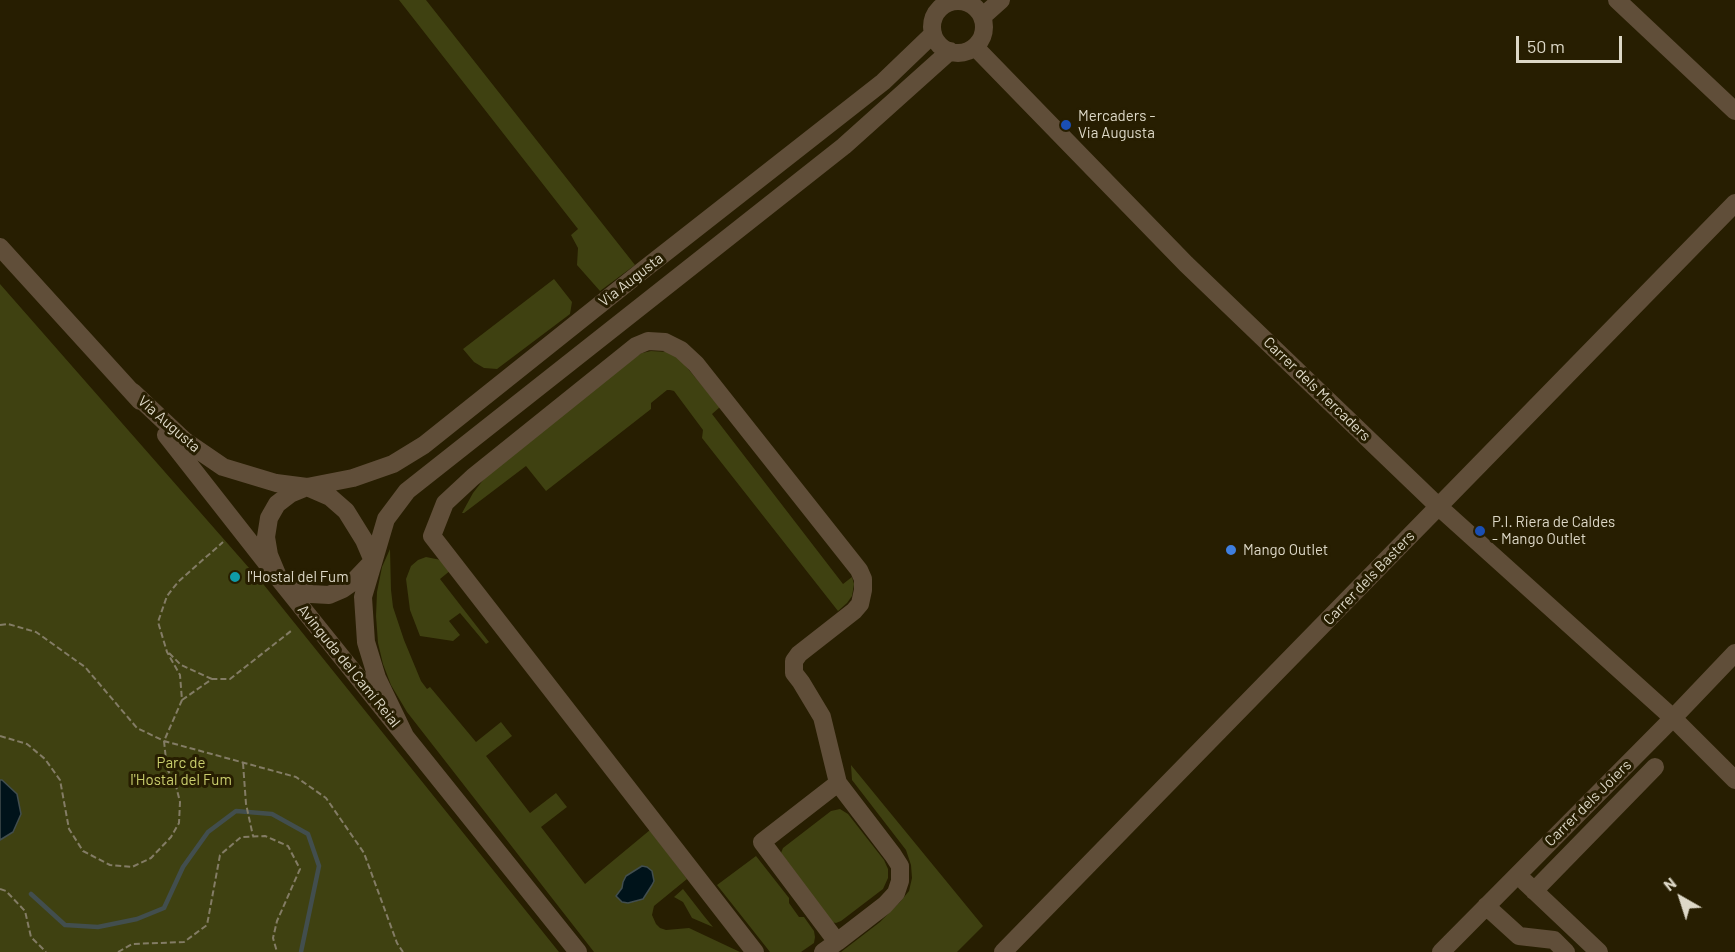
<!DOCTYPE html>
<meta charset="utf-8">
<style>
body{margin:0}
#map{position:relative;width:1735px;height:952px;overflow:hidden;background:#271e01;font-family:Barlow,sans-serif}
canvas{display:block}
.north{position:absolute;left:1651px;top:868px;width:60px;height:60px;-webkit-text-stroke:4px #271e01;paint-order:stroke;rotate:321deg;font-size:16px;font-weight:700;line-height:24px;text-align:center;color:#ddd8c7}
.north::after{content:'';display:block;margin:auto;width:21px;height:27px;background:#ddd8c7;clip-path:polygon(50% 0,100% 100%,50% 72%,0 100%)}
.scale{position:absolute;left:1516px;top:36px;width:106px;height:27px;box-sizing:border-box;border:3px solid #ddd8c7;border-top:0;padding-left:8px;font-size:18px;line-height:21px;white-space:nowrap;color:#ddd8c7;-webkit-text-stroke:4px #271e01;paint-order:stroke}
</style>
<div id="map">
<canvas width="1735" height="952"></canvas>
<div class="north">N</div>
<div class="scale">50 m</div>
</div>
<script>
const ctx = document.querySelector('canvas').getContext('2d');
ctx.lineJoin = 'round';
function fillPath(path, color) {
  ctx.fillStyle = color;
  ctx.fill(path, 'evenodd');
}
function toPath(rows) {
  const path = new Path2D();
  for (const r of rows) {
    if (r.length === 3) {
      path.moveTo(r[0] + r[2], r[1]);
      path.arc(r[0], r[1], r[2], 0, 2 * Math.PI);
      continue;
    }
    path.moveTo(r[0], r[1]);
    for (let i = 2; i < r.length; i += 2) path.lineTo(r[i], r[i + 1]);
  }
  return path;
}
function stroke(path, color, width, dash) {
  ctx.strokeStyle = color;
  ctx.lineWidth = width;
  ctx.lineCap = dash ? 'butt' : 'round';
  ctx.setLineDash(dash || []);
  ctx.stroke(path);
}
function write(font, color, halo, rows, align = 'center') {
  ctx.font = font + ' Barlow,sans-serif';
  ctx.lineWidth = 6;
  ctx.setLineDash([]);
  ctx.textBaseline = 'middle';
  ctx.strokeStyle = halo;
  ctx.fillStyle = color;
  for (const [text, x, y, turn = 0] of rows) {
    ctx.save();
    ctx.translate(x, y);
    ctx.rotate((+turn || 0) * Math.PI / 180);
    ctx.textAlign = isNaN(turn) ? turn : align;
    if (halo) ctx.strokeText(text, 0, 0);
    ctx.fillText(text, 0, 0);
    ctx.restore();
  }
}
const green = toPath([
 [399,0,426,0,635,265,600,291,577,265,578,248,571,235,578,229],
 [554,279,572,302,570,314,497,369,484,368,474,362,463,349],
 [0,284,264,585,559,952,0,952],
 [651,351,667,352,679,358,720,407,712,414,843,584,852,577,854,584,852,596,847,603,838,611,702,438,703,430,674,391,670,390,667,390,651,403,651,409,546,491,526,466,464,513,462,513,473,493,487,475,633,358,642,353],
 [390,549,391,590,393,607,404,640,421,681,427,689,430,687,476,742,501,722,512,736,486,756,530,813,556,793,567,807,541,827,585,884,650,830,687,879,654,906,652,915,656,924,660,928,666,930,689,928,740,952,594,952,407,712,391,685,383,664,378,643,376,616,377,592,382,567],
 [622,888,643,899,631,901,616,896],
 [426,557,441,560,451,570,440,579,489,642,486,644,460,613,449,621,460,635,453,641,420,636,410,610,406,579,411,566,418,560],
 [851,765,983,926,957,952,841,952,880,922,900,902,909,891,912,878,911,865,906,850,852,780],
 [840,809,848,814,884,860,888,869,888,878,883,889,841,921,836,923,831,922,781,853,783,848,831,811],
 [756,856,789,898,789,903,799,917,804,917,814,931,815,937,814,943,801,952,770,952,717,885],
 [683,889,704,916,713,927,692,918,683,902,674,897]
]);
const water = toPath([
 [0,780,2,780,17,794,21,814,13,832,0,840,0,780],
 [642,866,647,867,652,871,654,881,652,885,643,899,628,903,622,902,616,896,622,888,623,882,626,876,642,866]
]);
const stream = toPath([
 [31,894,65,925,98,927,137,919,164,908,183,867,208,832,236,811,272,814,308,834,319,866,301,952]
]);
const path = toPath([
 [0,625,8,624,36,632,85,667,137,728,164,741,296,777,326,798,364,853,397,943,403,952],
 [169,653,181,665,212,679],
 [182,700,212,679,230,679,291,631],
 [0,736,27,744,45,759,60,780,69,829,83,851,110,865,132,867,151,858,171,837,179,823,180,802,175,782,167,769,164,741,182,700,180,675,167,652,158,622,167,596,178,582,223,542],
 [243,763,246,804,253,836],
 [0,889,6,891,25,911,31,937,46,952],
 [118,952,132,944,184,942,207,925,220,855,241,837,265,836,288,846,300,869,277,921,273,938,277,952]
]);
const minor = toPath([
 [1617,0,1735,111],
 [958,27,26],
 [982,17,1001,0],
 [975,47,1186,264,1439,507,1673,718,1735,780],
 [0,247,140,401],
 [133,392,185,441,223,467,276,483,307,487,353,478,393,464,424,445,647,267,883,82,933,34],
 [166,435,279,579,578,952],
 [307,487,330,497,346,511,364,540,373,561,353,582,343,589,329,595,311,594,296,590,279,579,269,555,266,537,269,518,277,504,290,494,307,487],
 [405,736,377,678,366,642,363,597,386,519,407,491,844,146,950,51],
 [1525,882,1599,952],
 [1534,891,1655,767],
 [1486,906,1519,936,1554,940,1566,952],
 [755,952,432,536,445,503,473,477,636,346,648,341,665,342,681,350,696,364,859,570,863,579,863,590,860,604,854,611,799,654,794,661,794,673,801,682,822,717,838,783],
 [823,952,837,942,885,905,896,893,900,881,900,866,893,855,838,783,762,842,837,942],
 [1003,952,1735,203],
 [1441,952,1673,718,1735,653]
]);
const markers = [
 [1066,125,6,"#1a4fb4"],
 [1480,531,6,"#1a4fb4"],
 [1231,550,6,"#3f7fe0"],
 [235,577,6,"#0f9aa8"]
];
const poiNames = [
 ["Mercaders -",1078,116],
 ["Via Augusta",1078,133],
 ["P.I. Riera de Caldes",1492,522],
 ["- Mango Outlet",1492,539],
 ["Mango Outlet",1243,550],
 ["l'Hostal del Fum",247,577]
];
const streetNames = [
 ["Via Augusta",631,280,-38],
 ["Carrer dels Mercaders",1317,389,44],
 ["Via Augusta",169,424,41],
 ["Carrer dels Basters",1369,578,-46],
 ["Avinguda del Camí Reial",349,666,51],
 ["Carrer dels Joiers",1588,803,-45]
];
const parkNames = [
 ["Parc de",181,763],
 ["l'Hostal del Fum",181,780]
];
fillPath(green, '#3f4111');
fillPath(water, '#00131a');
stroke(water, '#424e4e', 1.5);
stroke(stream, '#424e4e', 4.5);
stroke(path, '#837c65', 2, [6, 3]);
stroke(minor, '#604e39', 18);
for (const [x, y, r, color] of markers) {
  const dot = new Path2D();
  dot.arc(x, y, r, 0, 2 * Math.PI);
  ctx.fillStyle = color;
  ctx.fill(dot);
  stroke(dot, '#271e01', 2);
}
write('15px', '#ddd8c7', '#271e01', poiNames, 'left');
write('15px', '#ddd8c7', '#271e01', streetNames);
write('15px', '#cace6d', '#271e01', parkNames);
</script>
